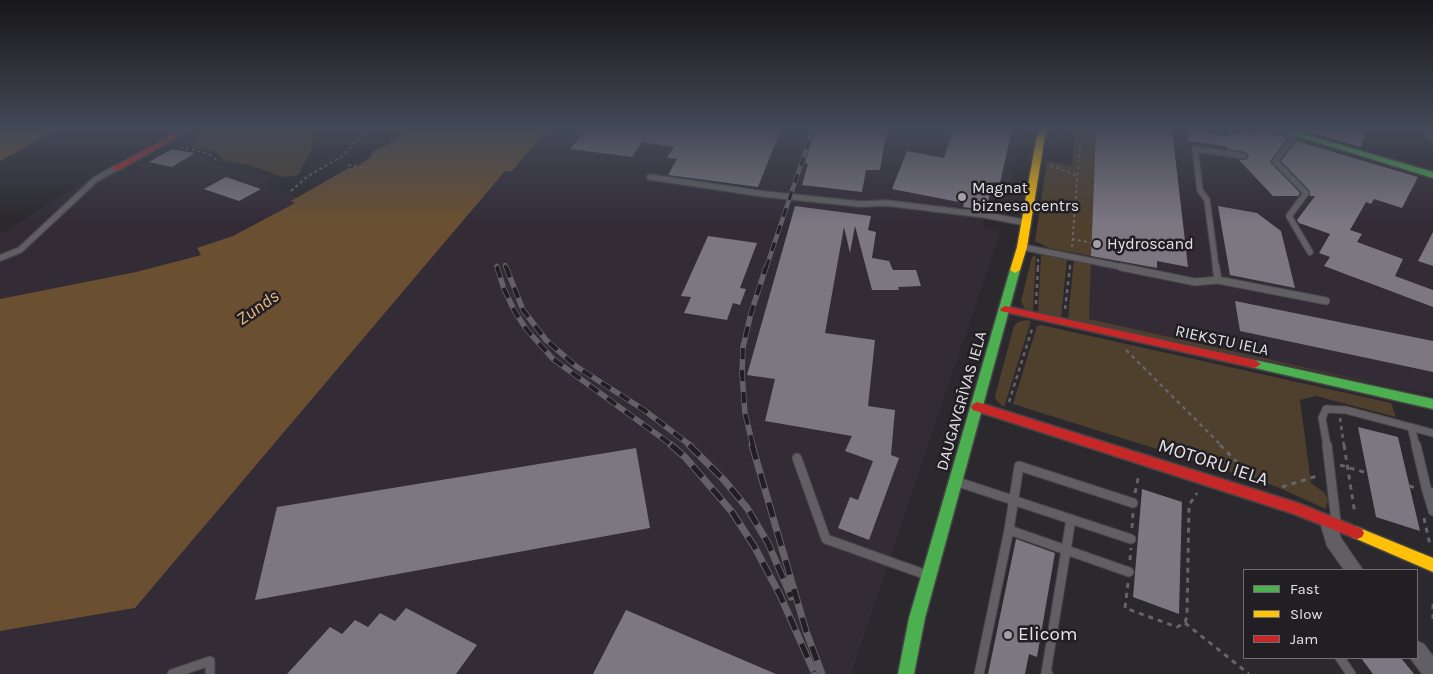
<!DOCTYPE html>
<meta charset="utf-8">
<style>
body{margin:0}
#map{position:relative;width:1433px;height:674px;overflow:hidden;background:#2b292d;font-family:Karla,sans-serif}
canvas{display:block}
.legend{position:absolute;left:1243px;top:569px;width:175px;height:90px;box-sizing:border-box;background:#221f24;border:1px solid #706d72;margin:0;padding:6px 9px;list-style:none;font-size:15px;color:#e4e2e6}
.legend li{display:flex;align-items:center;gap:10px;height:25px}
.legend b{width:25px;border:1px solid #706d72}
</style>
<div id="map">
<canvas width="1433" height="674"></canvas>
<ul class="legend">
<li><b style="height:6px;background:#4caf50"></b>Fast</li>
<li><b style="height:6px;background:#ffc107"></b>Slow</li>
<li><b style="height:6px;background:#c62828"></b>Jam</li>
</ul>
</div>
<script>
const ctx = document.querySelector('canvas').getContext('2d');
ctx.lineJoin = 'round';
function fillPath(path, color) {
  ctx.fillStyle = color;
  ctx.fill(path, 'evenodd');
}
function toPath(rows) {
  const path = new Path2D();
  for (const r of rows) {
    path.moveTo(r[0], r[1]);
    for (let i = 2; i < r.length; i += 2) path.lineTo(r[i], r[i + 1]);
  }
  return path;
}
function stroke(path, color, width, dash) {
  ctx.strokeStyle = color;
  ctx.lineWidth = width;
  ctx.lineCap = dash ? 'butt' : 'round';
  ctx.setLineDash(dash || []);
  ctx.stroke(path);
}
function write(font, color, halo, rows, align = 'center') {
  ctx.font = font + ' Karla,sans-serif';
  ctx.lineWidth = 5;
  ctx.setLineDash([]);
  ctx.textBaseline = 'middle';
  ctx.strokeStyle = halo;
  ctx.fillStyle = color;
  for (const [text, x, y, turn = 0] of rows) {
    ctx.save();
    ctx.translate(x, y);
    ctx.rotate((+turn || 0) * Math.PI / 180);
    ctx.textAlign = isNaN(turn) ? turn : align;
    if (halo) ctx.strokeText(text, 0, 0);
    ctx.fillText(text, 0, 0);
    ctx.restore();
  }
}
const built = toPath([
 [548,129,1022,129,1011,185,992,181,983,226,1000,232,851,674,0,674,0,631,135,608,505,171,511,172],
 [1096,129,1263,129,1433,178,1433,394,1406,390,1089,319],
 [172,149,195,153,213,163,274,177,265,184,298,198,292,201,296,203,255,225,233,236,198,248,201,254,136,272,0,299,0,234,84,182,111,167,131,171]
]);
const green = toPath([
 [217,129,313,129,311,151,298,175,283,177,249,165,223,161,215,151,191,147,201,131],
 [1075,129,1096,129,1091,256,1049,248,1035,241,1047,161,1072,166],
 [1036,255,1033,312,1025,309,1021,301,1032,257],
 [1041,255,1067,259,1061,318,1038,313],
 [1074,260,1091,263,1089,319,1406,390,1068,319],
 [1026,320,1031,321,1004,407,996,400,995,396,1014,326,1018,322],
 [1041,325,1391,403,1396,417,1316,396,1300,400,1311,483,1325,493,1328,499,1326,509,1275,486,1013,404,1037,326]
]);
const water = toPath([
 [0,129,59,129,0,161],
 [410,129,548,129,511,172,505,171,135,608,0,631,0,299,136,272,201,255,197,248,233,236,295,203,291,201,347,169,358,166,371,157,372,152,390,143]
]);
const building = toPath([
 [586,129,781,129,758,187,668,175,677,159,667,158,674,147,642,142,632,157,570,149],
 [816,129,887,129,880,170,866,170,862,192,802,185,808,164,805,163],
 [954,129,1012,129,1000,183,993,182,986,210,963,207,964,203,892,189,907,151,944,158],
 [1096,129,1172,129,1188,267,1157,261,1157,268,1091,256],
 [1262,129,1287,138,1270,162,1300,193,1298,196,1273,196,1239,160,1247,159,1249,156,1246,152,1228,149,1225,146,1188,141,1190,131,1229,136,1227,131,1257,135],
 [1298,129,1359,129,1366,130,1361,147],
 [1296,141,1418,177,1402,208,1374,199,1371,204,1366,202,1350,230,1362,234,1357,242,1403,259,1395,276,1433,290,1433,307,1324,266,1330,257,1319,253,1330,234,1299,223,1297,220,1315,196,1310,196,1309,190,1281,161],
 [172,149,195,153,172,167,149,162],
 [226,177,261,189,239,201,204,189],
 [795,206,871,216,868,230,876,232,872,258,889,261,893,270,916,270,921,286,898,287,899,290,872,290,855,226,850,253,844,227,825,333,875,340,868,406,895,410,891,455,899,458,869,540,838,528,850,497,858,500,873,461,845,451,852,436,765,421,775,379,747,375],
 [1218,206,1257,213,1281,231,1295,288,1230,275],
 [1433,232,1433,266,1418,261],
 [708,236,757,243,740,288,746,289,740,305,733,303,727,320,684,313,691,297,681,296],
 [1235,301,1433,341,1433,372,1240,331],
 [1358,427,1398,437,1420,531,1376,517],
 [636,448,650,528,255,600,277,507],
 [1142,489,1182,502,1179,614,1133,597],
 [1016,539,1055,553,1037,657,1029,654,1025,674,988,674],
 [406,608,477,645,456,674,287,674,330,627,342,634,355,620,368,627,380,613,395,621],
 [626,610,776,674,593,674],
 [1361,658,1401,658,1414,674,1373,674]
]);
const pathFar2 = toPath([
 [1224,129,1233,131],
 [1240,129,1241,133],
 [1252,134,1256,129],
 [1057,136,1095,142],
 [390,138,403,140],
 [180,147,207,153,217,160],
 [348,165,365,168],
 [1051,165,1077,176],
 [291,191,308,176,341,157,367,129],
 [1072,239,1092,243],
 [1072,247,1081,129],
 [1038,268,1038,259],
 [1070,268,1070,265]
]);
const pathFar1 = toPath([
 [1036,304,1038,267],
 [1065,309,1070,267],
 [1126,350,1222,446],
 [1009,402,1032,329],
 [1340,418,1344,446]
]);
const path = toPath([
 [1220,445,1252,477],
 [1344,445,1355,514],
 [1340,465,1367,473],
 [1409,486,1416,488],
 [1282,487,1320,475],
 [1135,493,1139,474],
 [1424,518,1430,545],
 [1132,528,1133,513],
 [1130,560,1131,548],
 [1128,583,1125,608,1177,627,1185,623,1187,616,1189,505,1197,493],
 [1433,604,1433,619],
 [1185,623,1249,674]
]);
const laneFar2 = toPath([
 [1424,129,1433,139],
 [1293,133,1291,142,1275,161,1306,193,1289,216,1310,252],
 [650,177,764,194,860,204,887,203,985,215,1027,223],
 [1022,247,1127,268],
 [0,258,20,250,96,179,116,168],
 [1216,268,1207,200,1200,190,1195,149,1244,156]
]);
const laneFar1 = toPath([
 [1121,267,1195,282,1218,280,1216,267],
 [1218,280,1326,301],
 [1411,427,1416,446],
 [1327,446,1322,418,1326,409,1346,410,1433,433]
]);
const lane = toPath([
 [1327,445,1336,521],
 [1416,445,1427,491,1433,493],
 [797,458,826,539,924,574],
 [958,482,1131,539],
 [1427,491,1433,511],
 [1009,530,1129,572],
 [1340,658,1351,674],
 [172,674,210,661,210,674],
 [979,674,1009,530,1019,466,1133,503],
 [1048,674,1046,673,1071,519]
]);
const street = toPath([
 [1329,515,1335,517,1341,538,1363,570,1344,570,1327,546,1320,522,1323,517,1329,515],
 [1417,641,1424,644,1433,656,1433,674,1422,674,1410,658,1417,658,1417,641]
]);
const fast = toPath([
 [1274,129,1286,129,1433,172,1433,178,1274,129],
 [1015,267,1020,270,925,618,914,674,898,674,909,618,1010,270,1015,267],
 [1255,360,1433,399,1433,409,1251,367,1249,364,1255,360]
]);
const slow = toPath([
 [1042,129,1050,129,1045,135,1027,247,1020,270,1015,273,1010,270,1017,247,1037,135,1042,129],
 [1357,527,1433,558,1433,572,1352,537,1350,533,1352,529,1357,527]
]);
const jam = toPath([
 [183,129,192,129,119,170,113,170,112,168,183,129],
 [1005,306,1255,360,1261,364,1255,368,1001,311,1000,309,1005,306],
 [977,402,1298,503,1362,529,1364,533,1362,537,1357,539,1294,514,973,410,971,407,973,404,977,402]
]);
const railFar2 = toPath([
 [505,265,506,268],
 [497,266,498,268],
 [766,268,813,129]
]);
const railFar1 = toPath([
 [497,267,504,289,515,312,527,330,553,359,673,446],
 [506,267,523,310,546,340,577,367,644,410,691,446],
 [753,446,745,413,742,374,743,347,751,313,766,267]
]);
const rail = toPath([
 [671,445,685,457,732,512,754,546,780,595,814,672],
 [689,445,724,480,747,508,768,543,791,597],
 [752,445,806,631,822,674]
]);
const markers = [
 [962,197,5,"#a3a1a5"],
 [1097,244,5,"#a3a1a5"],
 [1008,635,5,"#a3a1a5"]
];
const poiNames = [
 ["Magnat",972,188],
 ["biznesa centrs",972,206],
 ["Hydroscand",1107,244]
];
const streetNames = [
 ["RIEKSTU IELA",1222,341,12],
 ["DAUGAVGRĪVAS IELA",962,401,-74]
];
const waterNames = [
 ["Zunds",258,308,-35]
];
const nearStreetnames = [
 ["MOTORU IELA",1213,463,18]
];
const nearPoinames = [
 ["Elicom",1018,635]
];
fillPath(built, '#332c37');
fillPath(green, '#4f3f2d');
fillPath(water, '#6a5031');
fillPath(building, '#7c7781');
stroke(laneFar2, '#454446', 8);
stroke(laneFar1, '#454446', 9);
stroke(lane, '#454446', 11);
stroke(street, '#454446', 2);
stroke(fast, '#454446', 3);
stroke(slow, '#454446', 3);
stroke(jam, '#454446', 3);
stroke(pathFar2, '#666468', 2, [3, 3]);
stroke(pathFar1, '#666468', 2.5, [4, 4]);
stroke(path, '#666468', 3, [5, 5]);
stroke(laneFar2, '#615f63', 5.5);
stroke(laneFar1, '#615f63', 7);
stroke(lane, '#615f63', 9);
fillPath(street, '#615f63');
fillPath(fast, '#4caf50');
fillPath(slow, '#ffc107');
fillPath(jam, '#c62828');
stroke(railFar2, '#636165', 4.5);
stroke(railFar1, '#636165', 5.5);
stroke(rail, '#636165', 7);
stroke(railFar2, '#221f24', 3, [9]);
stroke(railFar1, '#221f24', 4, [11]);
stroke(rail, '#221f24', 5, [15]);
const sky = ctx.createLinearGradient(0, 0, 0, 223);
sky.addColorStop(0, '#181719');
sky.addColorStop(0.58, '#444957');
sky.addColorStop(1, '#44495700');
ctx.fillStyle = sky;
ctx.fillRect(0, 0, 1433, 223);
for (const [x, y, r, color] of markers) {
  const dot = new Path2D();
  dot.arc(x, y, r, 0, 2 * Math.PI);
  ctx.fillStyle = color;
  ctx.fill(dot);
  stroke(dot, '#221f24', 2);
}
write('16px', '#e4e2e6', '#221f24', poiNames, 'left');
write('16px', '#e4e2e6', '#221f24', streetNames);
write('italic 18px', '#ebbc81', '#221f24', waterNames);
write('19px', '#e4e2e6', '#221f24', nearStreetnames);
write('19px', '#e4e2e6', '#221f24', nearPoinames, 'left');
</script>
